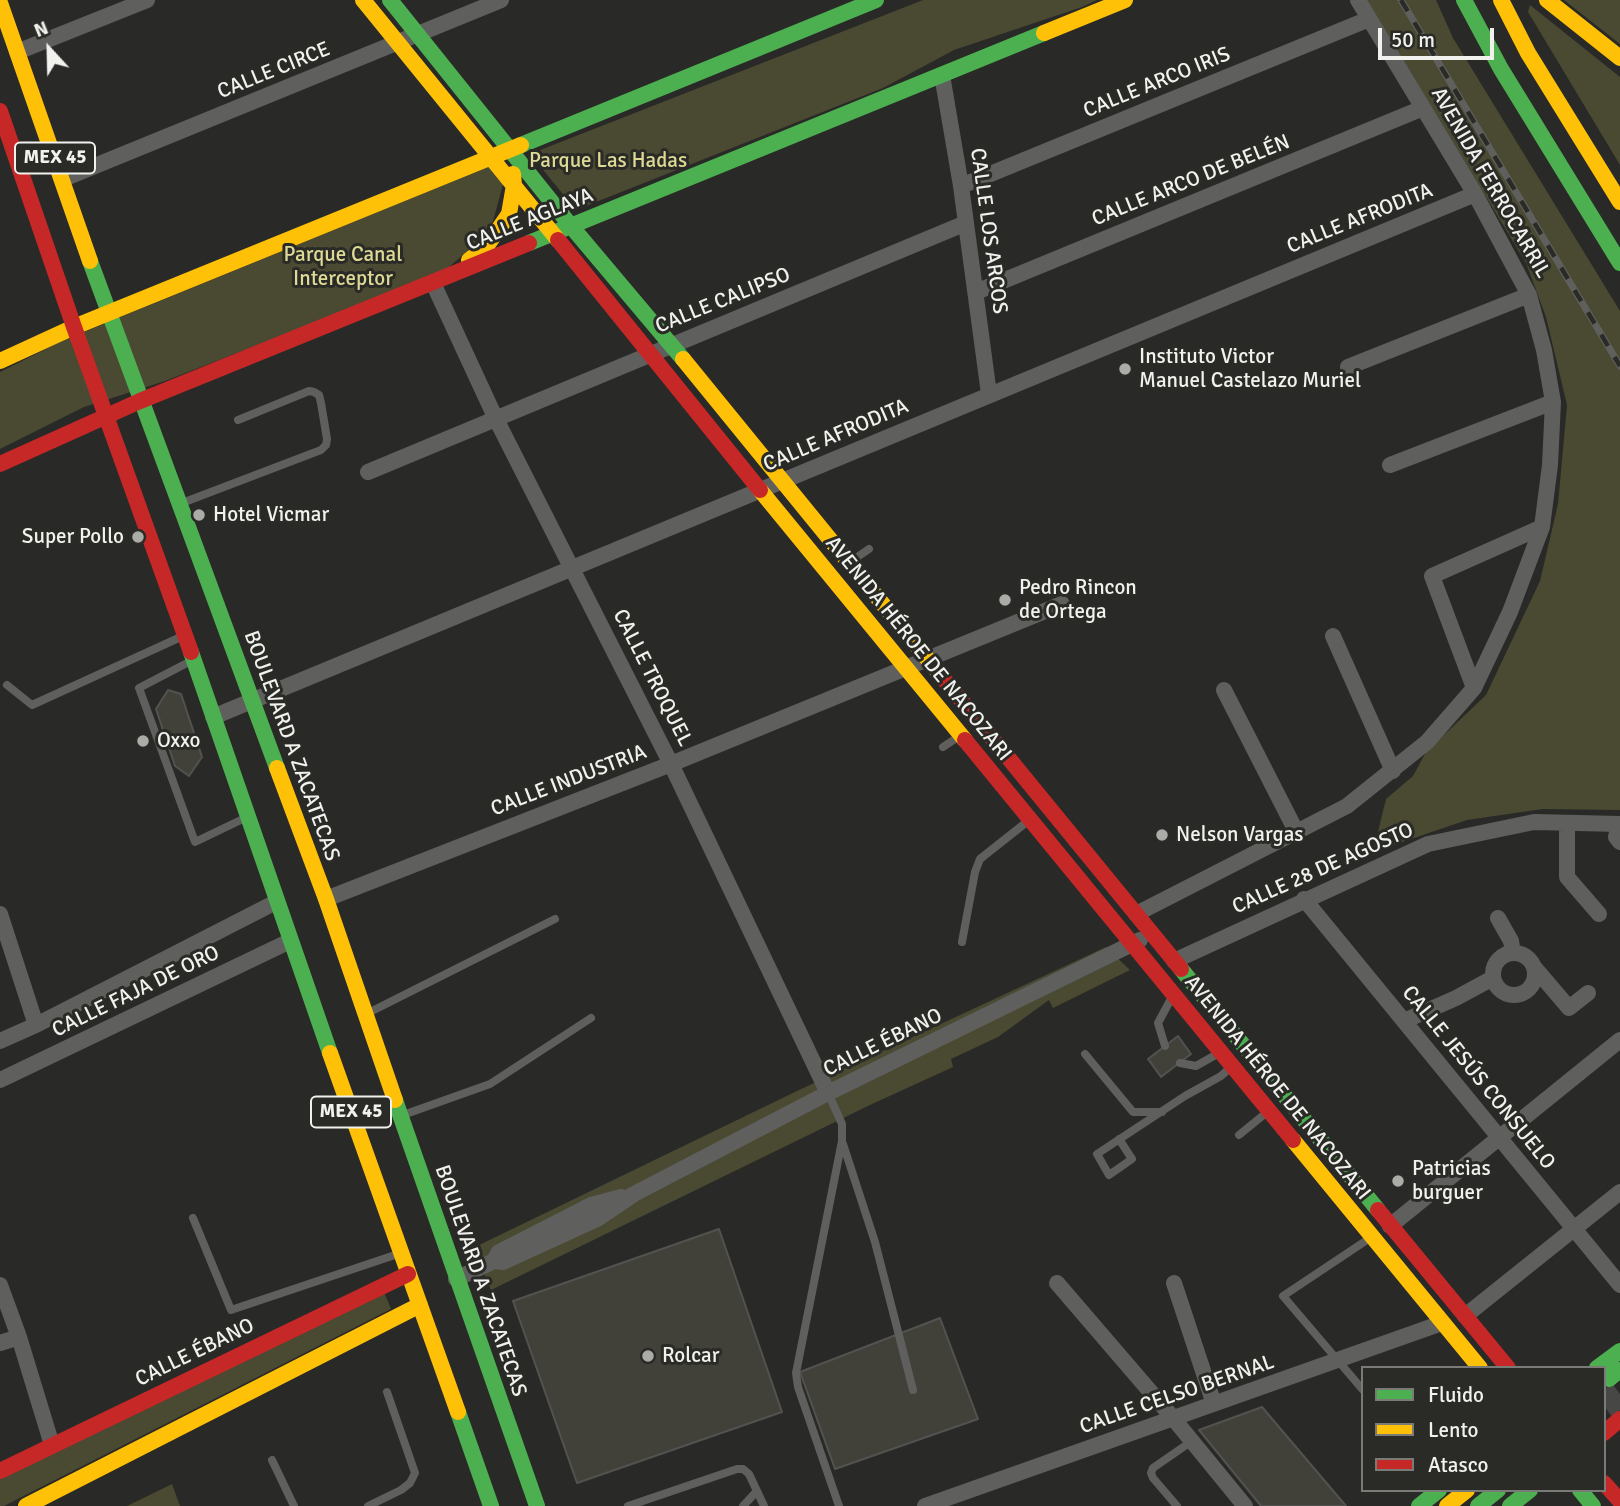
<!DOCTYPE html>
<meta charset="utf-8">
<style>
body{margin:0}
#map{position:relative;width:1620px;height:1506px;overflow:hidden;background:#292927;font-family:Signika,sans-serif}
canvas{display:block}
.legend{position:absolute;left:1361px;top:1366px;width:245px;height:126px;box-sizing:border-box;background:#2a2a26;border:2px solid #7a7a76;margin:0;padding:9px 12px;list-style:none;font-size:21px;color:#f1f1ee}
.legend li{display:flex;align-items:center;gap:14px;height:35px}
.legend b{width:35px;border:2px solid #7a7a76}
.north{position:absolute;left:14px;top:14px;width:70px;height:70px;-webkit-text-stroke:5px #2a2a26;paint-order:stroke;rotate:338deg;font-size:19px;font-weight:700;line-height:28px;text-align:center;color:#f1f1ee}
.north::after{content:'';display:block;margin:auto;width:24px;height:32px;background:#f1f1ee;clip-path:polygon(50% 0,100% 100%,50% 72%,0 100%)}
.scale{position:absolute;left:1378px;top:28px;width:116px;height:32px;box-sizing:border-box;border:4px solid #f1f1ee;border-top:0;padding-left:9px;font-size:21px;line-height:24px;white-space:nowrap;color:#f1f1ee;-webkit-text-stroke:5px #2a2a26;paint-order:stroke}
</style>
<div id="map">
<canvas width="1620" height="1506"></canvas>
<ul class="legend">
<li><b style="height:9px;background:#4caf50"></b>Fluido</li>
<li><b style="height:9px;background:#ffc107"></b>Lento</li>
<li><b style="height:9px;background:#c62828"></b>Atasco</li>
</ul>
<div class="north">N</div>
<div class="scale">50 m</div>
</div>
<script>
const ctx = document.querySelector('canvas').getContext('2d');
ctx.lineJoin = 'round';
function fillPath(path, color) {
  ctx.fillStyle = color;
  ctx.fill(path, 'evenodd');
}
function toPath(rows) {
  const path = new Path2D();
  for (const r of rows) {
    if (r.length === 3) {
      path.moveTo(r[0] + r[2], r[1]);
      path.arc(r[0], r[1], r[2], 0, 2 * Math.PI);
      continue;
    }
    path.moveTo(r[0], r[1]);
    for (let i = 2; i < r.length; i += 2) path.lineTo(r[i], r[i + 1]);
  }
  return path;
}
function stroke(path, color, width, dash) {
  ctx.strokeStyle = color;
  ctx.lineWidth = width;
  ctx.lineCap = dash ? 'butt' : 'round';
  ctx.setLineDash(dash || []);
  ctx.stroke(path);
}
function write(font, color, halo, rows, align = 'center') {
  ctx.font = font + ' Signika,sans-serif';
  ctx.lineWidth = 6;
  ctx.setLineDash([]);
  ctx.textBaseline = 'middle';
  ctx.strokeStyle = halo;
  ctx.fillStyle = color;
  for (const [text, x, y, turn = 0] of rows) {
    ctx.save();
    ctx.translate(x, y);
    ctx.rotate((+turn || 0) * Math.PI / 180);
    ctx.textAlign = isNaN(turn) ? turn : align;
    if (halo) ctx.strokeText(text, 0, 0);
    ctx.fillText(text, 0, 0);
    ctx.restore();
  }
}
const green = toPath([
 [923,0,1097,0,1082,7,954,50,883,88,576,210,530,154],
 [1367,0,1436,0,1453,38,1620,311,1620,810,1543,809,1467,820,1373,852,1386,799,1413,776,1426,752,1486,695,1540,581,1558,504,1567,405,1546,317,1526,263],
 [1564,0,1620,0,1620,44],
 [1530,5,1620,77,1620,165,1528,12],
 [490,166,504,181,493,221,479,241,442,273,165,381,84,407,0,449,0,372,62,341],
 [1106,947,1130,970,1053,1008,1049,1000,998,1037,951,1059,953,1067,870,1105,491,1290,473,1248,799,1090],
 [384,1292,391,1309,4,1506,0,1506,0,1479],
 [172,1484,180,1506,127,1506]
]);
const building = toPath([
 [168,690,181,694,202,757,189,776,175,766,156,709,168,690],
 [1178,1036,1191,1054,1161,1077,1148,1059,1178,1036],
 [719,1229,782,1412,577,1483,513,1301,719,1229],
 [940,1318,978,1419,835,1469,800,1372,940,1318],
 [1262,1407,1346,1506,1261,1506,1199,1430,1262,1407]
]);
const primaryTunnel = toPath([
 [1604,1406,1620,1394]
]);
const lane = toPath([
 [182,503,321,450,326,445,327,439,321,403,319,395,314,392,309,391,238,420],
 [850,562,869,549],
 [191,661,139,688,195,842,245,818],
 [7,685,32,705,183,636],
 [943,747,958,737],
 [962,942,975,872,980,859,1028,821],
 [368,1013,555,919],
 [1165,1046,1158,1023,1172,997],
 [1085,1054,1133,1112,1162,1112],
 [1180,1063,1196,1066,1219,1053],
 [828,1093,842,1124,842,1141,796,1373,798,1387,839,1506],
 [403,1115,490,1084,591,1018],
 [1239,1135,1266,1113],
 [1119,1139,1132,1159,1109,1175,1097,1154,1185,1096,1221,1076,1230,1068],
 [843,1144,875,1242,913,1390],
 [193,1218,231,1310,398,1254],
 [1363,1390,1283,1296,1370,1238],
 [272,1460,294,1506],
 [368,1506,401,1490,410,1483,415,1473,387,1392],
 [628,1506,737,1469,743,1469,749,1474,764,1506],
 [743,1506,757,1491],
 [1177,1506,1153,1478,1151,1473,1153,1468,1192,1441]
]);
const street = toPath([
 [17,52,147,0],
 [942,75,961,186,989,394],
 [63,179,501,0],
 [961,186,1369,19],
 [433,283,495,417,671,764,828,1093],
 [976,292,1423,108],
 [1348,367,1529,295],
 [1390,465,1553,402],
 [368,472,966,223],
 [1333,636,1393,771],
 [1474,688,1432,576,1542,527],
 [1224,690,1297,833],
 [213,717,1475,194],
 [1567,823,1567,877,1599,914],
 [1619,824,1616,837,1620,842],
 [326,899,671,764,1062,604],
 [1304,899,1620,1285],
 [0,914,36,1025],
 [1136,914,1347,806,1427,742,1474,688,1510,612,1542,527,1550,465,1553,402,1544,350,1529,295,1475,194,1358,0],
 [1498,918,1511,941,1513,953],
 [1514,974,21],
 [1174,961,1428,844,1534,822,1620,824],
 [1534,967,1569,1008,1588,993],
 [1404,1021,1456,998,1493,978],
 [0,1041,36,1025,276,902],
 [0,1080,290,941],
 [1390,1226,1620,1040],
 [494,1261,499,1252,591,1205,621,1197],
 [456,1279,494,1261,503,1262,597,1219,634,1194,828,1093,1140,940],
 [1057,1283,1173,1418,1245,1506],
 [1174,1283,1214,1404],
 [0,1285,19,1337,52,1445],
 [1465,1316,1620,1192],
 [0,1343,19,1337],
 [925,1506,1442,1323]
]);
const fast = toPath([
 [390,0,571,226,683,359],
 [1464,0,1501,69,1620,263],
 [521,145,876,0],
 [529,243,1044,33],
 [90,261,277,768],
 [191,652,330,1053],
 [1181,969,1378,1210],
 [395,1100,537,1506],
 [1597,1368,1620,1351],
 [1609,1379,1620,1370],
 [458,1412,491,1506],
 [1580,1490,1593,1506],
 [1419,1506,1439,1490],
 [1478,1506,1498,1490],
 [1510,1506,1530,1490]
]);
const slow = toPath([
 [363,0,558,240],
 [1501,0,1528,53,1620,202],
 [1547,0,1620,58],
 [0,3,90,261],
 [1044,33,1125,0],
 [469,260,486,247,509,214,514,185,513,174],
 [683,359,943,678],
 [0,361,74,327,521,145],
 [760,490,965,740],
 [277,768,326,899,395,1100],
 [330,1053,458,1412],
 [1293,1140,1480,1368],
 [26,1506,420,1305],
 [1447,1506,1467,1490]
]);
const jam = toPath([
 [0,111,74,327,191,652],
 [558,240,760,490],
 [0,464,140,401,529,243],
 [943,678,1181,969],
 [965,740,1293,1140],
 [1378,1210,1508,1368],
 [1604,1433,1620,1419],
 [0,1471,408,1274],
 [1604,1483,1620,1501]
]);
const rail = toPath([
 [1401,0,1620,366]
]);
const markers = [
 [1125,369,7,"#ababa8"],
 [199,515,7,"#ababa8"],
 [138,537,7,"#ababa8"],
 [1005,600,7,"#ababa8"],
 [143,741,7,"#ababa8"],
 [1162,835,7,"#ababa8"],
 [1398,1181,7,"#ababa8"],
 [648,1356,7,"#ababa8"]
];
const shields = [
 [55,158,80],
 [351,1112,80]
];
const shieldNames = [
 ["MEX 45",55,158],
 ["MEX 45",351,1112]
];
const streetNames = [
 ["CALLE CIRCE",274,71,-22],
 ["CALLE ARCO IRIS",1157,83,-22],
 ["CALLE ARCO DE BELÉN",1191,181,-22],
 ["AVENIDA FERROCARRIL",1490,183,60],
 ["CALLE AFRODITA",1360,219,-22],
 ["CALLE AGLAYA",530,220,-22],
 ["CALLE LOS ARCOS",988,231,82],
 ["CALLE CALIPSO",723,301,-22],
 ["CALLE AFRODITA",836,436,-23],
 ["AVENIDA HÉROE DE NACOZARI",918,649,51],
 ["CALLE TROQUEL",652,678,63],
 ["BOULEVARD A ZACATECAS",291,746,70],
 ["CALLE INDUSTRIA",569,781,-21],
 ["CALLE 28 DE AGOSTO",1323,869,-24],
 ["CALLE FAJA DE ORO",136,992,-26],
 ["CALLE ÉBANO",883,1043,-26],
 ["CALLE JESÚS CONSUELO",1478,1078,51],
 ["AVENIDA HÉROE DE NACOZARI",1277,1088,51],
 ["BOULEVARD A ZACATECAS",480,1281,71],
 ["CALLE ÉBANO",195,1353,-26],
 ["CALLE CELSO BERNAL",1177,1395,-19]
];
const parkNames = [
 ["Parque Las Hadas",608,161],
 ["Parque Canal",343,255],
 ["Interceptor",343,279]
];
const poiNames = [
 ["Instituto Victor",1139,357],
 ["Manuel Castelazo Muriel",1139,381],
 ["Hotel Vicmar",213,515],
 ["Super Pollo",124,537,"right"],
 ["Pedro Rincon",1019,588],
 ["de Ortega",1019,612],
 ["Oxxo",157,741],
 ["Nelson Vargas",1176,835],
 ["Patricias",1412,1169],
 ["burguer",1412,1193],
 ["Rolcar",662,1356]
];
fillPath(green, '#4a4931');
fillPath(building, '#424139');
stroke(building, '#525250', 2);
stroke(primaryTunnel, '#474745', 26, [26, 13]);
stroke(lane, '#5f5f5e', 8);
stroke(street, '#5f5f5e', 16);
stroke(fast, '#4caf50', 16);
stroke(slow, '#ffc107', 16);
stroke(jam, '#c62828', 16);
stroke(rail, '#5f5f5d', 7);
stroke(rail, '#2a2a26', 4.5, [13]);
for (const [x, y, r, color] of markers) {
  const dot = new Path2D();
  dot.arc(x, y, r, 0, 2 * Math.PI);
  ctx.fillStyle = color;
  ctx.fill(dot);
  stroke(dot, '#2a2a26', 2.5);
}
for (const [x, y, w] of shields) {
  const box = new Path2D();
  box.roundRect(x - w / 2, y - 15.5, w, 31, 5);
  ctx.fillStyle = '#2a2a26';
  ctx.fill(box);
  stroke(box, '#f1f1ee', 2);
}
write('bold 19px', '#f1f1ee', null, shieldNames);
write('21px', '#f1f1ee', '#2a2a26', streetNames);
write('21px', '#deda96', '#2a2a26', parkNames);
write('21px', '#f1f1ee', '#2a2a26', poiNames, 'left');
</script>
